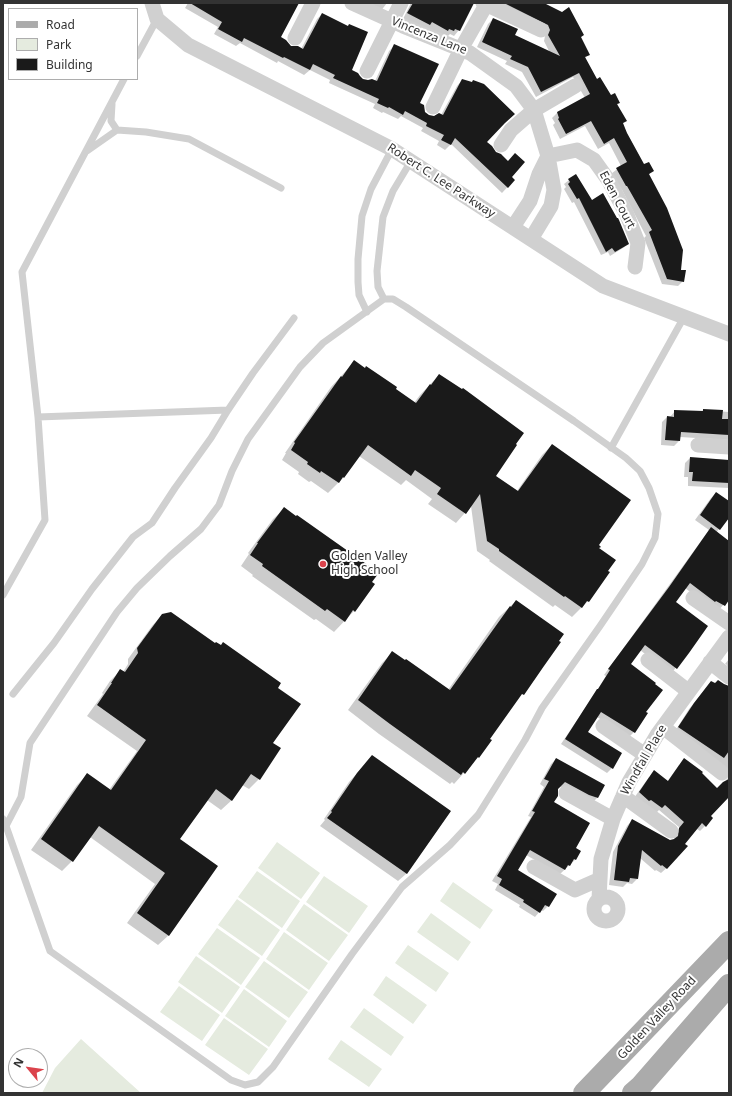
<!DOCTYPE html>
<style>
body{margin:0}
#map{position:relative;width:732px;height:1096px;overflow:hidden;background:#fff;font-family:"Noto Sans",sans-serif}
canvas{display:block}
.frame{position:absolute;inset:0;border:4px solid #333;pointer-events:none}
.legend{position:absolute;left:8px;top:8px;width:130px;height:72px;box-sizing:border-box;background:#fff;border:1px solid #adadad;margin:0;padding:5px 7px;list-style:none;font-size:12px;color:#333}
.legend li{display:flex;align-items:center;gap:8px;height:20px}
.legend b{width:20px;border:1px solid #adadad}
.north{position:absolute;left:8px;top:1048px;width:40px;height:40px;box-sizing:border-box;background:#fff;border:1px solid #adadad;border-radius:50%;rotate:299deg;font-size:11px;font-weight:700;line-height:16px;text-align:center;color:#333}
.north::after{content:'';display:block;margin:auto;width:14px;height:18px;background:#db434c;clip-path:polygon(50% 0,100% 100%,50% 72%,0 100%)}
</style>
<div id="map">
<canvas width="732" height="1096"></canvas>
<div class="frame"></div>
<ul class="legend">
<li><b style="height:5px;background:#ababab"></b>Road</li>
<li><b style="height:11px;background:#e5ebdf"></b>Park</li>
<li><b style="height:11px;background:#1a1a1a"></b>Building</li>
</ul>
<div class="north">N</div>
</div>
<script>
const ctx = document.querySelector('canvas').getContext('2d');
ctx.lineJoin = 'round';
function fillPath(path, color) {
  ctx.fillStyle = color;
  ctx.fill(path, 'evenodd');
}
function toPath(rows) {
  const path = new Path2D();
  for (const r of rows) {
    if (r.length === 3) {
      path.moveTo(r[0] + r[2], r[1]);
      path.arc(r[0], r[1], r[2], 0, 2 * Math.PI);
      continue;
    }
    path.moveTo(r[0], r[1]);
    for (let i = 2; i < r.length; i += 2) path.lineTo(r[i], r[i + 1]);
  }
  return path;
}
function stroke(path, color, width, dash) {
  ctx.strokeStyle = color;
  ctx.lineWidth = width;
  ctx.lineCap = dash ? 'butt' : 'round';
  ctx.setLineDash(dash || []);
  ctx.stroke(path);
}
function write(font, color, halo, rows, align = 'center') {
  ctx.font = font + ' "Noto Sans",sans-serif';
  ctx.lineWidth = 4;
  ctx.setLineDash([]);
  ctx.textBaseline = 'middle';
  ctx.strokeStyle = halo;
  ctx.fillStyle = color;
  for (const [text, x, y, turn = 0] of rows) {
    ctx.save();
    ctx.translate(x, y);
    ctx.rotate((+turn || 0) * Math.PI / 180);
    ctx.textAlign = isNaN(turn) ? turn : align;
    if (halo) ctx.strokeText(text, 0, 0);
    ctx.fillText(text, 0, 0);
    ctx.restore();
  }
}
const green = toPath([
 [277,842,320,873,301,899,258,868],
 [257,871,300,901,282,928,238,897],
 [324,876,368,906,349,933,306,902],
 [453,882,493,910,480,929,440,901],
 [237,899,280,930,262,956,218,925],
 [304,904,348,935,329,961,286,930],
 [431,913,471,942,458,961,417,932],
 [217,928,260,958,241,985,198,954],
 [284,932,328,963,309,990,266,959],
 [408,945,449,973,436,992,395,963],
 [196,956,240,987,222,1013,178,982],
 [264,961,308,992,289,1018,245,987],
 [386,976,427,1005,413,1024,373,995],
 [179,986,220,1015,202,1041,160,1012],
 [244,989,287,1021,269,1047,225,1016],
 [364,1008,404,1037,391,1056,350,1027],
 [224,1018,268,1049,249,1075,205,1045],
 [81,1039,141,1093,42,1093,55,1068],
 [341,1040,382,1069,369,1087,328,1059]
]);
const shadow = toPath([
 [188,3,295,3,279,37,291,47,301,49,317,19,322,14,347,27,349,25,351,71,363,80,375,81,389,51,394,46,419,104,424,112,429,116,434,117,441,115,457,86,462,80,471,83,473,81,500,126,486,142,514,180,502,193,451,144,445,150,437,145,439,141,421,131,423,128,401,116,398,119,383,112,382,113,373,108,375,104,329,83,330,80,310,70,304,75,278,61,277,63,240,43,236,46,214,34,218,27,185,8],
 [363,3,387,3,380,12],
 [411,3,472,3,459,30,454,36,450,34,448,36,444,34,442,35,403,19],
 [488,3,547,3,546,5,583,35,580,38,589,54,585,58,597,80,611,96,619,103,617,105,626,121,622,124,644,165,652,171,648,175,683,281,678,286,662,284,644,238,646,236,622,190,611,174,621,166,609,143,598,149,585,126,560,139,553,125,555,123,552,118,557,113,585,98,573,77,536,97,522,72,505,64,507,61,477,47,488,24,493,19,514,35,550,53,544,41,545,36],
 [569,180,591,201,628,244,623,248,610,256,608,252,601,255,574,202,572,203,564,189,566,187,564,184],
 [354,362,414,403,420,395,439,375,495,476,517,491,542,455,552,445,597,545,606,571,608,572,588,601,572,617,555,605,553,607,489,561,490,560,477,551,471,506,456,523,428,504,432,499,406,480,401,485,359,456,344,477,328,493,311,481,309,482,298,474,299,472,282,460,286,453,285,453,331,387],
 [703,410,729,412,729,440,680,437,679,441,674,446,661,445,662,422,667,417,670,417,675,411,701,412],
 [690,458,729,460,729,488,688,486,688,477,684,477,685,463],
 [716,493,729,503,729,512,719,529,716,533,729,544,729,598,719,610,709,606,685,588,675,602,707,626,671,674,640,650,630,665,645,712,634,732,629,737,597,717,587,732,612,768,607,773,561,744,596,692,606,676,604,675,709,530,695,520,711,498],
 [284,509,354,611,334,632,316,619,314,620,252,576,253,575,241,566,249,554,248,553,273,519],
 [516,601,489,740,478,757,454,784,452,782,450,784,379,734,348,710,382,663,392,653,448,690,499,617],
 [162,615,277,688,272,743,259,779,249,789,242,785,232,800,221,810,207,800,179,839,169,935,158,945,127,923,155,884,90,837,72,861,62,871,31,850,77,785,87,775,109,790,137,751,87,716,103,694,102,693,110,681,121,670,123,672,128,664,128,659,152,626],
 [729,659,729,675,723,671,727,665,725,664],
 [711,682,729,696,729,771,674,733,689,709],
 [372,757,450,812,406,874,398,881,320,826,325,820,324,819,349,782],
 [556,759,597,798,592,803,584,800,560,787,557,789,553,803,574,848,580,851,575,860,560,874,526,855,517,871,548,906,543,911,541,910,535,917,519,907,520,905,495,890,498,884,492,881,531,817,528,816,544,787,540,784,551,764],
 [679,765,701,773,717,789,729,777,729,796,709,816,705,826,700,831,697,829,684,844,670,865,661,873,656,870,655,871,640,858,638,878,632,884,627,883,623,887,609,885,613,852,627,826,632,820,670,841,674,840,674,834,680,828,659,810,656,813,634,798,649,777,667,782]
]);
const building = toPath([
 [190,3,299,3,281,37,286,40,291,46,298,46,303,49,322,13,348,26,349,24,368,32,352,70,358,73,360,76,363,79,368,80,372,79,377,81,394,44,439,64,420,103,424,105,425,112,429,115,434,116,439,113,443,115,462,79,472,82,473,80,484,84,515,114,505,123,487,142,492,146,496,152,501,154,508,161,515,153,525,162,512,177,515,180,508,188,455,138,451,145,441,140,444,135,426,126,427,123,405,111,403,115,389,107,388,108,377,103,379,99,333,78,335,75,313,64,310,70,284,57,283,58,244,38,242,42,218,29,222,22],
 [413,3,474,3,460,31,455,29,454,31,449,29,448,31,432,22,430,25,407,13],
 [504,3,544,3,562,12,569,7,584,35,581,37,590,55,585,57,597,79,600,77,611,95,615,93,620,103,617,104,627,121,623,123,627,133,644,164,649,162,654,171,649,174,667,208,683,250,681,270,686,270,684,282,667,279,649,232,652,230,627,186,626,186,616,168,627,162,614,138,604,144,591,121,566,134,558,119,559,118,557,112,590,94,579,73,541,92,528,67,510,59,512,56,482,42,493,18,518,29,515,35,560,56,548,35,550,30,548,25],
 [576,174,592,200,603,193,617,218,618,218,619,220,629,244,615,252,612,248,606,252,579,198,577,199,568,184,570,182,568,179],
 [354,360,365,368,366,366,397,387,396,389,416,403,430,384,431,385,439,374,462,389,463,388,524,433,516,444,517,445,496,476,518,491,552,444,631,500,599,545,601,547,599,548,616,560,608,571,610,572,589,602,587,601,582,608,565,596,564,597,499,551,499,549,487,541,480,494,466,514,437,494,441,488,415,470,411,476,368,445,344,478,343,477,339,483,321,471,320,473,307,464,308,462,291,450,295,443,294,442,341,376,342,377],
 [703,409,723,410,722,419,729,419,729,435,681,432,680,441,665,440,667,416,674,417,674,410,703,411],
 [690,457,729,460,729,483,692,481,693,472,689,472],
 [716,492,729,501,729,518,720,530,700,515],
 [284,507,296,516,297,515,372,568,371,569,378,574,372,582,375,584,355,612,353,610,345,622,327,609,325,611,262,566,263,564,250,555,258,543,257,543],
 [711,527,729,541,729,600,725,606,716,601,715,602,690,583,676,602,708,626,689,653,677,669,645,645,631,664,656,683,655,684,663,690,646,712,648,713,635,733,601,712,588,732,622,753,613,769,565,739,597,689,598,689,610,670,608,669,669,587],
 [516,600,564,634,559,641,561,642,544,666,524,695,522,694,490,739,492,740,479,758,478,757,465,774,463,772,461,775,390,724,358,700,392,651,405,660,406,659,450,690,510,606,511,607],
 [171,612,215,643,216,642,221,645,223,642,281,683,278,688,301,704,273,743,281,748,260,780,251,774,232,801,216,789,180,839,218,866,169,936,137,913,165,873,99,826,73,862,41,839,87,773,111,790,146,740,97,705,112,683,111,683,120,669,125,672,138,653,137,648,162,614],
 [718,680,724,684,729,686,729,751,724,758,678,727,694,703,711,681,715,683],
 [372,755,451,811,407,874,327,818,332,812,331,811,357,773],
 [556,758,605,785,598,798,589,795,565,782,558,789,558,796,554,802,590,823,576,848,581,851,576,860,574,859,570,866,568,865,565,870,530,850,518,870,557,894,549,907,545,905,540,913,523,902,524,900,499,885,502,879,497,876,535,812,532,811,549,781,544,779],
 [684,758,703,772,702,773,717,788,723,782,729,779,729,797,711,816,713,818,706,827,702,823,685,844,688,846,667,869,662,865,661,866,642,850,638,879,630,878,629,882,614,880,618,846,632,819,670,840,674,839,678,836,679,828,684,822,665,805,662,808,651,800,649,801,639,792,654,770,668,781]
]);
const lane = toPath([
 [137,56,157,19],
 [112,104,111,121,117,130],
 [87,151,117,130,146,132,189,139,281,188],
 [367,312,359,295,358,282,358,259,362,216,371,189,392,149],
 [38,417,228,410],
 [611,448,684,317],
 [3,595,45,520,38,417,22,272,124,79],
 [13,694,54,643,92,589,133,537,152,523,175,488,211,438,228,410,253,373,294,318],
 [3,819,6,826,21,797,30,743,117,612,137,588,170,556,201,529,219,505,232,471,248,439,300,367,323,343,384,299,378,287,377,271,383,217,393,191,411,161],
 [6,826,50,951,231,1080,245,1085,258,1082,273,1067,352,954,402,887,450,845,478,815,525,740,542,708,600,626,642,564,655,538,658,514,649,488,640,471,626,458,574,421,406,307,393,299,384,299]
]);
const street = toPath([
 [152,3,157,19,188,45,392,149,603,286,729,334],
 [352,3,403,26,470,53,516,86,534,110,548,156,554,190,551,206,531,239],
 [483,3,541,30],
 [295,38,313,3],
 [367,71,401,3],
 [433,107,461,49,486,5],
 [501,145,511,130,534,110,575,86],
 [548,156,577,150,594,160,609,181,627,215,638,243,635,267],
 [513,227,530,201,539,174,548,156],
 [698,445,729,447],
 [693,598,729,623],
 [648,660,688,691],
 [710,662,729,677],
 [603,726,645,755],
 [663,727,722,773],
 [566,793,613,819],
 [623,796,671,831],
 [534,867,575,890,600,879],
 [606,909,12],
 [599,899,601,859,613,819,629,782,657,735,729,637]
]);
const primary = toPath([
 [584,1093,729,942],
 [633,1093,641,1086,729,985]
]);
const markers = [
 [323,564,4,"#db434c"]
];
const streetNames = [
 ["Vincenza Lane",429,36,22],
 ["Robert C. Lee Parkway",441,181,33],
 ["Eden Court",617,200,62],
 ["Windfall Place",644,760,-60],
 ["Golden Valley Road",657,1018,-47]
];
const poiNames = [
 ["Golden Valley",331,557],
 ["High School",331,571]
];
fillPath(green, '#e5ebdf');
fillPath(shadow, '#0003');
fillPath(building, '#1a1a1a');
stroke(lane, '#d0d0d0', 7);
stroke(street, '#d0d0d0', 15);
stroke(primary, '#ababab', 22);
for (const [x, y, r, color] of markers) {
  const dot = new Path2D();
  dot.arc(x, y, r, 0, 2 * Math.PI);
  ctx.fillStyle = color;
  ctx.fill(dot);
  stroke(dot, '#fff', 1.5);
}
write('12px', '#333', '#fff', streetNames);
write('12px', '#333', '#fff', poiNames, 'left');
</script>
